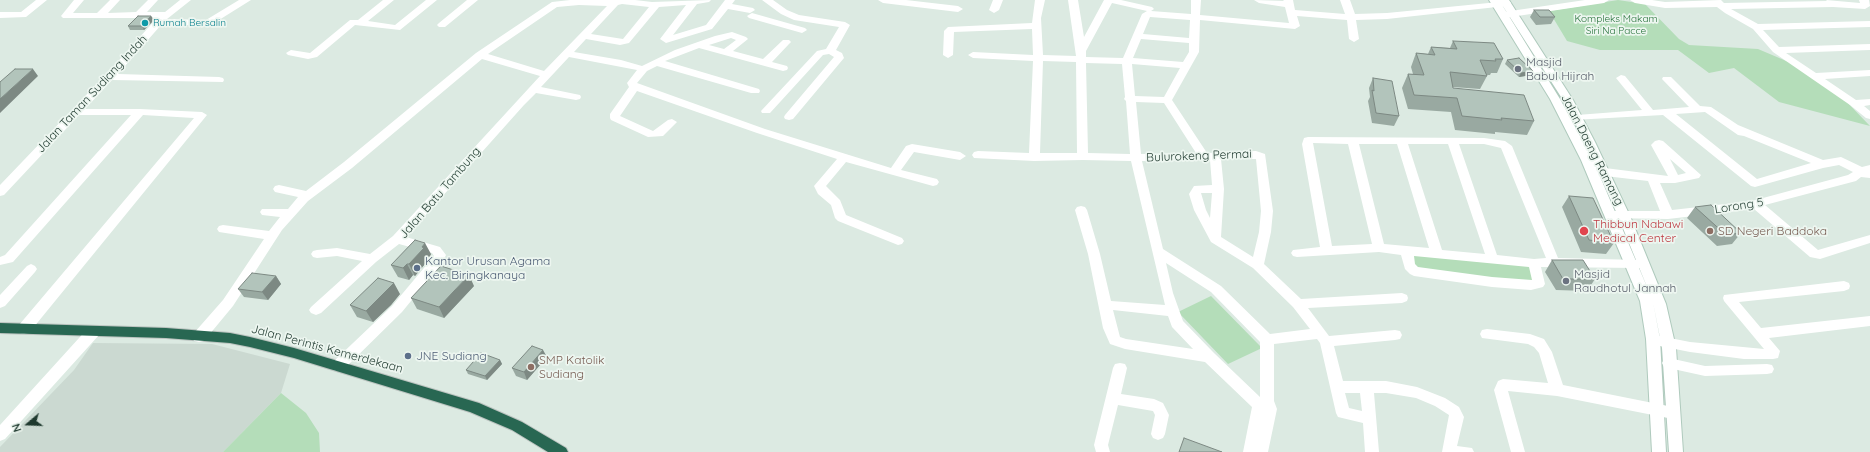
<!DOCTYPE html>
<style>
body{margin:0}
#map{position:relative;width:1870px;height:452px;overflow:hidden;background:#dceae2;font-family:Quicksand,sans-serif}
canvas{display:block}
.north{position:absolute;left:8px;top:404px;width:40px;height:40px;-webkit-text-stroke:3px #edf6f0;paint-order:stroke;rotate:251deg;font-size:11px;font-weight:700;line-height:16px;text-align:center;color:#1e392e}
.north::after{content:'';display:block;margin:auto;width:14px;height:18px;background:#1e392e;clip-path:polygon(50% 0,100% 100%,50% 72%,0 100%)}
</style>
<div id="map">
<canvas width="1870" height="452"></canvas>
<div class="north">N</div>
</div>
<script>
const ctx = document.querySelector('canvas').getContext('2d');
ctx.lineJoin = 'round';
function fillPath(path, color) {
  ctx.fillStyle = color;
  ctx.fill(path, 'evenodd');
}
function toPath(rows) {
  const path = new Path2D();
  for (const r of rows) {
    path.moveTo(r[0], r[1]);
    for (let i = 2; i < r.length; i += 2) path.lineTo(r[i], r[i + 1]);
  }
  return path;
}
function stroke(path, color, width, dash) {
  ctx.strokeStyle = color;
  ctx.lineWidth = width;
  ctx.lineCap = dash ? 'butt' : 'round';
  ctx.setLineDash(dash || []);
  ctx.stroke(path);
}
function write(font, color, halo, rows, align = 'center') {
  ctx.font = font + ' Quicksand,sans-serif';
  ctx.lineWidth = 3.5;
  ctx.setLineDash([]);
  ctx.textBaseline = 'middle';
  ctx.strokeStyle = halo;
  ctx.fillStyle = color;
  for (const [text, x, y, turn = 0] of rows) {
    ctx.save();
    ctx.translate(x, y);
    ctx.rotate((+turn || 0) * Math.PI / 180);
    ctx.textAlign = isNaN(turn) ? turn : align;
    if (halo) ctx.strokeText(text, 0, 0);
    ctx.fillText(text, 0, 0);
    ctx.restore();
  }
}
const built = toPath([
 [93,343,212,344,290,364,281,393,223,452,0,452,0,447,74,370]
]);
const green = toPath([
 [1618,0,1645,4,1679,39,1689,45,1758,49,1791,63,1844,99,1870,126,1779,102,1734,68,1709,73,1678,50,1600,50,1567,41,1549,11],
 [1409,252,1531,266,1534,283,1413,268],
 [1211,296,1262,348,1228,364,1178,312],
 [281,393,306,413,319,433,320,452,223,452]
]);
const street = toPath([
 [36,0,47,0,26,17,0,18,0,12,21,12,36,0],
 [74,0,84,0,73,13,97,13,110,0,120,0,108,13,136,12,148,0,158,0,147,12,165,12,180,0,191,0,167,19,206,20,239,0,251,0,211,25,161,25,118,74,219,77,223,78,224,80,223,82,112,80,85,109,140,109,202,112,207,115,29,333,24,334,19,333,17,329,19,325,194,118,143,115,13,262,0,265,0,257,5,255,131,115,79,115,4,195,0,196,0,185,112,68,157,18,63,18,61,16,74,0],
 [383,0,394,0,368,21,395,25,426,0,437,0,400,30,355,25,317,57,308,59,288,55,286,53,291,50,310,53,350,20,358,20,383,0],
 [467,0,478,0,445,27,439,27,437,25,439,23,467,0],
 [570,0,635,0,652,2,711,0,709,2,697,4,673,35,706,25,725,0,735,0,732,4,753,8,755,10,750,13,728,9,712,29,666,43,660,39,686,5,659,7,629,43,620,45,586,39,574,52,621,60,642,66,675,50,715,36,732,32,746,37,748,39,733,51,763,59,783,40,789,40,791,42,789,44,772,62,787,66,788,68,787,70,783,71,699,48,665,61,759,89,760,91,759,93,751,93,657,66,647,71,637,83,765,129,891,168,906,146,912,144,960,152,966,156,960,160,914,152,901,170,937,179,939,182,937,185,933,186,846,162,826,186,840,200,846,215,902,238,904,241,902,244,898,245,838,221,835,218,831,205,818,194,814,186,837,159,757,133,637,91,620,116,653,131,668,120,672,119,677,122,663,136,648,137,611,120,610,118,610,114,629,87,627,83,637,70,569,57,541,87,580,95,581,97,580,99,576,100,536,93,524,105,406,237,440,247,446,255,442,263,402,312,343,370,338,371,333,370,331,366,333,362,392,306,434,256,432,253,399,244,376,262,321,313,316,315,311,313,309,310,311,307,362,261,337,256,317,258,313,257,311,254,313,251,317,250,337,248,370,254,393,236,540,76,482,59,352,168,308,201,282,230,233,306,204,341,199,342,194,341,192,337,194,333,223,300,264,239,219,232,217,229,219,226,223,225,269,231,280,217,262,215,260,212,262,209,288,209,298,197,275,192,273,189,275,186,279,185,306,191,344,162,476,53,552,2,570,0],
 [622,4,649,7,623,39,591,34,618,5,622,4],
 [579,5,607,6,544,71,488,54,557,7,579,5],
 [731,38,736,40,724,49,709,45,731,38],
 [762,0,773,0,787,10,799,15,845,22,850,25,836,50,842,53,844,58,793,119,789,120,785,119,784,117,785,115,834,57,829,54,823,55,770,113,762,113,761,111,817,51,826,49,839,27,794,20,781,14,762,0],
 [878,0,906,0,958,6,963,9,958,12,883,3,878,0],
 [993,0,1003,0,999,10,994,13,989,10,993,0],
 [1035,0,1045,0,1041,18,1043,55,1076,56,1068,0,1078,0,1084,37,1104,0,1121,0,1152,7,1154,9,1151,11,1191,14,1191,0,1201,0,1200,15,1289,23,1285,7,1259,3,1254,0,1284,1,1283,0,1293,0,1295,10,1345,14,1340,0,1350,0,1355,14,1387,13,1509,1,1511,3,1506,6,1387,19,1356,20,1359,39,1354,42,1349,39,1347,20,1297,16,1300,26,1295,29,1200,20,1199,52,1172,100,1207,153,1256,151,1265,154,1273,211,1271,232,1264,264,1301,299,1402,293,1407,295,1408,298,1407,301,1402,303,1308,308,1329,336,1395,330,1400,331,1402,335,1400,339,1395,340,1334,346,1343,381,1386,381,1417,387,1445,398,1459,407,1464,417,1457,446,1472,448,1474,452,1442,452,1449,415,1435,406,1416,398,1386,393,1374,393,1379,452,1365,452,1363,423,1338,417,1336,413,1320,343,1317,339,1274,344,1274,401,1277,409,1268,452,1243,452,1252,407,1205,362,1125,349,1110,344,1103,328,1088,254,1075,210,1077,207,1081,206,1085,207,1087,210,1100,254,1111,301,1165,305,1131,161,1083,160,1034,161,974,158,972,155,974,152,978,151,1029,153,1033,61,973,58,968,55,973,52,1033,55,1032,29,954,32,953,55,948,58,943,55,944,31,948,27,1032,23,1035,0],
 [1112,3,1147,11,1142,14,1123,58,1086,57,1086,51,1112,3],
 [1150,17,1190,20,1189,38,1143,34,1150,17],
 [1141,39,1189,43,1189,52,1183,62,1133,58,1141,39],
 [1043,61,1076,62,1077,153,1040,153,1043,61],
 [1086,63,1122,64,1125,97,1124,99,1126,101,1130,154,1088,153,1086,63],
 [1132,64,1180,68,1164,97,1135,96,1132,64],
 [1136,102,1164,103,1196,153,1141,154,1136,102],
 [1221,159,1256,159,1261,211,1259,232,1253,257,1221,237,1224,189,1221,159],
 [1210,160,1212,185,1194,186,1189,194,1194,210,1211,242,1253,268,1293,307,1310,329,1270,334,1221,286,1163,249,1142,161,1210,160],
 [1201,193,1212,193,1210,218,1206,210,1201,193],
 [1166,263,1211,292,1260,342,1260,397,1214,353,1183,321,1173,293,1166,263],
 [1113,310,1168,316,1172,327,1193,349,1126,339,1120,337,1113,310],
 [1345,393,1360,393,1362,411,1349,408,1345,393],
 [1585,0,1609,0,1604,3,1504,18,1499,15,1504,12,1585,0],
 [1630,0,1652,0,1665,2,1721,0,1724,3,1827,1,1826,0,1860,3,1859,0,1869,0,1870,6,1865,9,1833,7,1731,9,1758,24,1870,21,1870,27,1763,30,1779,47,1870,44,1870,50,1786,53,1816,73,1870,70,1870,76,1825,79,1856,100,1870,99,1870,105,1864,106,1870,111,1870,119,1866,118,1850,105,1773,52,1753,29,1725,13,1717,7,1665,8,1635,3,1630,0],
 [752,13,805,28,807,30,802,33,749,18,747,16,752,13],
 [1621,75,1625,76,1653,110,1689,107,1662,79,1663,77,1671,77,1700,106,1711,107,1738,125,1823,160,1841,157,1862,167,1870,165,1870,178,1861,177,1856,181,1765,205,1818,250,1870,235,1870,243,1820,259,1810,257,1754,209,1668,219,1609,218,1607,215,1609,212,1613,211,1660,211,1648,181,1605,176,1599,172,1605,168,1668,176,1651,145,1655,141,1659,140,1663,141,1701,175,1699,178,1675,183,1660,183,1672,210,1752,201,1848,175,1853,172,1839,165,1823,168,1755,187,1751,186,1663,115,1573,120,1572,118,1577,115,1642,110,1616,78,1621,75],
 [1705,112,1738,135,1744,136,1811,163,1757,179,1676,114,1705,112],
 [1670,159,1686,173,1678,175,1670,159],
 [1308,137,1484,138,1505,141,1512,146,1558,258,1639,260,1643,261,1645,264,1643,267,1639,268,1541,267,1545,284,1543,287,1531,290,1492,287,1414,276,1410,274,1405,269,1401,255,1379,252,1297,257,1293,256,1291,253,1293,250,1320,247,1302,144,1304,138,1308,137],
 [1313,143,1348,144,1372,244,1332,246,1313,143],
 [1359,144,1397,144,1429,248,1384,244,1359,144],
 [1408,144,1448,144,1485,254,1442,250,1408,144],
 [1459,144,1484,144,1501,148,1546,258,1534,259,1497,255,1459,144],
 [1414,256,1529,267,1532,280,1492,277,1418,267,1415,264,1414,256],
 [31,264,35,266,37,269,35,272,5,306,0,308,0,295,27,266,31,264],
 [1844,281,1849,283,1850,286,1849,289,1844,291,1739,302,1761,328,1870,316,1870,326,1769,338,1780,351,1778,358,1773,359,1744,359,1690,352,1655,345,1653,341,1655,337,1660,336,1690,342,1764,349,1724,301,1723,298,1724,295,1844,281],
 [94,326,99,327,101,331,99,335,5,439,0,441,0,425,89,327,94,326],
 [1487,329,1530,334,1544,339,1552,352,1563,385,1673,407,1678,409,1680,413,1678,417,1673,419,1557,396,1508,391,1525,452,1511,452,1494,390,1498,381,1503,379,1548,383,1539,353,1534,347,1528,344,1482,338,1480,334,1482,330,1487,329],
 [1669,358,1705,366,1767,364,1772,365,1774,369,1772,373,1767,374,1705,376,1664,367,1662,363,1664,359,1669,358],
 [1120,363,1125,364,1127,368,1121,394,1154,399,1163,403,1169,415,1165,434,1163,438,1158,440,1153,438,1151,434,1155,415,1153,411,1118,405,1108,445,1110,452,1096,452,1094,445,1113,368,1115,364,1120,363]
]);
const secondary = toPath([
 [1489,0,1499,0,1560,99,1593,160,1650,294,1618,216,1585,142,1563,100,1499,0,1509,0,1573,100,1595,142,1630,216,1666,304,1676,348,1683,452,1669,452,1662,348,1653,302,1660,339,1666,452,1652,452,1646,339,1640,301,1581,160,1550,99,1489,0]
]);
const highway = toPath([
 [0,323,166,328,230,333,250,337,294,348,479,403,522,422,566,448,568,452,548,452,512,430,470,412,294,358,250,347,230,343,166,338,0,333,0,323]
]);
const wall = toPath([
 [1534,10,1555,17,1551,24,1536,25,1530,17],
 [151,16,154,20,144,30,130,30,128,26],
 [1453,41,1503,59,1497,73,1491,73,1490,75,1486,75,1487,76,1480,89,1453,87,1453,88,1534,121,1527,135,1495,132,1495,134,1455,130,1451,112,1408,109,1402,88,1408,74,1413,74,1411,67,1416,53,1428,54,1431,47,1450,48],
 [1507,60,1531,75,1519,77,1505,64],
 [1373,78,1399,116,1394,126,1372,123,1368,101,1370,97,1369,88],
 [1569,196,1614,243,1606,254,1581,252,1562,207],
 [1695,207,1741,233,1732,244,1717,246,1687,218],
 [431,254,429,258,429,259,415,276,413,275,409,280,398,277,391,265],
 [1552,260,1595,279,1587,291,1556,290,1545,272],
 [276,276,281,284,268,300,244,297,238,289],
 [474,286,444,318,417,309,411,298],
 [400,294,391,305,373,322,357,317,350,305],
 [547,357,527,380,516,376,512,368],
 [500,360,502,364,487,380,468,374,466,370]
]);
const shadedWall = toPath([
 [151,16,154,20,144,30,142,26],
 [33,69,38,76,0,113,0,99],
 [1533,71,1531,75,1519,77,1521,73],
 [425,243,431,254,429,258,429,259,415,276,409,264],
 [407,264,413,275,409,280,403,268],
 [469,275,474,286,444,318,439,307],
 [276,276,281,284,268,300,262,292],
 [394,283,400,294,391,305,373,322,366,311],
 [543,350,547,357,527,380,524,372],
 [500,360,502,364,487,380,485,376]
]);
const building = toPath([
 [1534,10,1549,10,1555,17,1540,17,1534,10],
 [138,16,151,16,142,26,128,26,138,16],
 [1453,41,1494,43,1503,59,1495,59,1496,61,1480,60,1487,76,1450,72,1453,88,1524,95,1534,121,1501,118,1502,120,1462,116,1457,98,1414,95,1408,74,1424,75,1416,53,1435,55,1431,47,1457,49,1453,41],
 [1519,58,1533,71,1521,73,1507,60,1519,58],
 [15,69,33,69,0,99,0,82,15,69],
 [1373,78,1392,81,1399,116,1376,113,1372,90,1374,91,1373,78],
 [1569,196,1593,198,1614,243,1589,240,1569,196],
 [1711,205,1741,233,1726,235,1695,207,1711,205],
 [415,240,425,243,422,247,424,248,409,264,407,264,403,268,391,265,415,240],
 [1552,260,1583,260,1595,279,1563,279,1552,260],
 [441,266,469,275,439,307,411,298,441,266],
 [252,273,276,276,262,292,238,289,252,273],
 [378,278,394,283,366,311,350,305,378,278],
 [532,346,543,350,524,372,512,368,532,346],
 [481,353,500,360,485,376,466,370,481,353],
 [1184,438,1222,452,1179,452,1184,438]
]);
const markers = [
 [145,23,4,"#0f9aa8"],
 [1518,69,4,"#6b7280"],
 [1584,231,5,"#e0444e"],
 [1710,231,4,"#8d6e63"],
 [417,268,4,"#5c6f8a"],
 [1566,281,4,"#6b7280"],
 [408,356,4,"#5c6f8a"],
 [531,367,4,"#8d6e63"]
];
const farParknames = [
 ["Kompleks Makam",1616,19],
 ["Siri Na Pacce",1616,31]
];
const farCulturenames = [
 ["Rumah Bersalin",153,23]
];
const worshipNames = [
 ["Masjid",1526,62],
 ["Babul Hijrah",1526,76],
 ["Masjid",1574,274],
 ["Raudhotul Jannah",1574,288]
];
const streetNames = [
 ["Jalan Taman Sudiang Indah",92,94,-47],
 ["Jalan Daeng Ramang",1592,150,63],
 ["Bulurokeng Permai",1199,156,-2],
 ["Jalan Batu Tambung",440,193,-49],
 ["Lorong 5",1739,206,-9],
 ["Jalan Perintis Kemerdekaan",327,349,15]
];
const healthNames = [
 ["Thibbun Nabawi",1593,224],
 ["Medical Center",1593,238]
];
const educationNames = [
 ["SD Negeri Baddoka",1718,231],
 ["SMP Katolik",539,360],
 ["Sudiang",539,374]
];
const serviceNames = [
 ["Kantor Urusan Agama",425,261],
 ["Kec. Biringkanaya",425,275],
 ["JNE Sudiang",416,356]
];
fillPath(built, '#cbd9d1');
fillPath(green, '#b4ddb9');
stroke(secondary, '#afcabd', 2);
stroke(highway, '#bcc4c0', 2);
fillPath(street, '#fff');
fillPath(secondary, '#fff');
fillPath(highway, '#286752');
fillPath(wall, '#99a9a1');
fillPath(shadedWall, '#7d8983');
fillPath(building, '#b2c4bb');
stroke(building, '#7d8983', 1);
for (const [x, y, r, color] of markers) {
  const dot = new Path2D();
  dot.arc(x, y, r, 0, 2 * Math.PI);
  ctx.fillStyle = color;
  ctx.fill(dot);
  stroke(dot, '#edf6f0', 1.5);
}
write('10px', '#26723a', '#edf6f0', farParknames);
write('10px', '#0d838f', '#edf6f0', farCulturenames, 'left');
write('12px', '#5b616d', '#edf6f0', worshipNames, 'left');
write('12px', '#1e392e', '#edf6f0', streetNames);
write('12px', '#be3a42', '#edf6f0', healthNames, 'left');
write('12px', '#785e54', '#edf6f0', educationNames, 'left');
write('12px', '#4e5e75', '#edf6f0', serviceNames, 'left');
</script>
